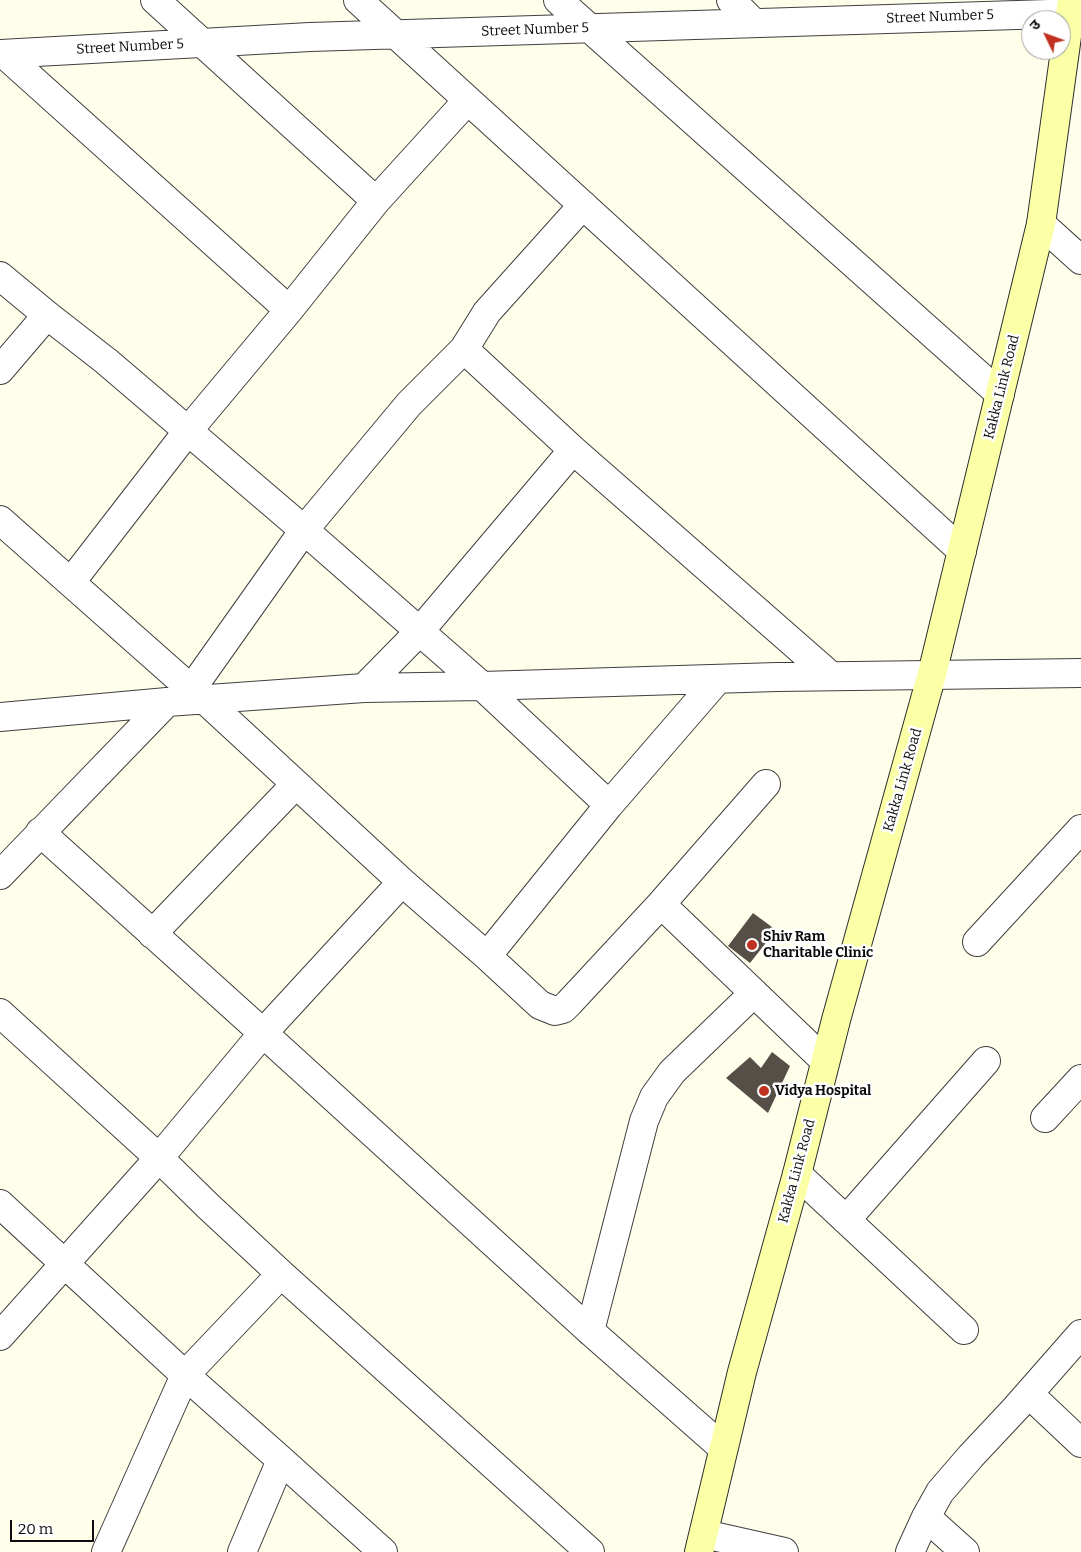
<!DOCTYPE html>
<meta charset="utf-8">
<style>
body{margin:0}
#map{position:relative;width:1081px;height:1552px;overflow:hidden;background:#fffeeb;font-family:Bitter,"Noto Sans Devanagari",serif}
canvas{display:block}
.north{position:absolute;left:1021px;top:10px;width:50px;height:50px;box-sizing:border-box;background:#fff;border:1px solid #9e9e9e;border-radius:50%;rotate:312deg;font-size:14px;font-weight:700;line-height:20px;text-align:center;color:#0c0c0c}
.north::after{content:'';display:block;margin:auto;width:18px;height:22px;background:#c1311f;clip-path:polygon(50% 0,100% 100%,50% 72%,0 100%)}
.scale{position:absolute;left:10px;top:1520px;width:84px;height:22px;box-sizing:border-box;border:2px solid #0c0c0c;border-top:0;padding-left:6px;font-size:15px;line-height:18px;white-space:nowrap;color:#0c0c0c;-webkit-text-stroke:4px #fff;paint-order:stroke}
</style>
<div id="map">
<canvas width="1081" height="1552"></canvas>
<div class="north">उ</div>
<div class="scale">20 m</div>
</div>
<script>
const ctx = document.querySelector('canvas').getContext('2d');
ctx.lineJoin = 'round';
function fillPath(path, color) {
  ctx.fillStyle = color;
  ctx.fill(path, 'evenodd');
}
function toPath(rows) {
  const path = new Path2D();
  for (const r of rows) {
    path.moveTo(r[0], r[1]);
    for (let i = 2; i < r.length; i += 2) path.lineTo(r[i], r[i + 1]);
  }
  return path;
}
function stroke(path, color, width, dash) {
  ctx.strokeStyle = color;
  ctx.lineWidth = width;
  ctx.lineCap = dash ? 'butt' : 'round';
  ctx.setLineDash(dash || []);
  ctx.stroke(path);
}
function write(font, color, halo, rows, align = 'center') {
  ctx.font = font + ' Bitter,serif';
  ctx.lineWidth = 5;
  ctx.setLineDash([]);
  ctx.textBaseline = 'middle';
  ctx.strokeStyle = halo;
  ctx.fillStyle = color;
  for (const [text, x, y, turn = 0] of rows) {
    ctx.save();
    ctx.translate(x, y);
    ctx.rotate((+turn || 0) * Math.PI / 180);
    ctx.textAlign = isNaN(turn) ? turn : align;
    if (halo) ctx.strokeText(text, 0, 0);
    ctx.fillText(text, 0, 0);
    ctx.restore();
  }
}
const building = toPath([
 [753,913,776,930,750,963,728,946],
 [772,1052,790,1066,768,1113,726,1078,750,1057,761,1068]
]);
const street = toPath([
 [155,0,376,201],
 [358,0,962,551],
 [558,0,1000,394],
 [731,0,754,23],
 [0,54,310,37,1081,13],
 [4,54,289,310],
 [1041,224,1081,260],
 [0,276,47,315,106,361,304,530,482,686,609,805],
 [464,349,573,450,831,676],
 [0,370,47,315],
 [0,520,191,689],
 [71,582,187,432,289,310,376,201,467,101],
 [364,688,419,632,573,450],
 [204,699,402,882,487,956,540,1005,555,1011,563,1009,569,1003,661,904,766,784],
 [183,701,304,530,409,404,464,349,487,312,583,205],
 [0,717,167,702,364,688,482,686,777,677,1081,673],
 [40,832,263,1033,590,1331,723,1448],
 [0,875,167,702],
 [661,904,825,1061],
 [152,934,296,784],
 [977,942,1081,829],
 [487,956,609,805,718,679],
 [0,1013,159,1158,208,1206,281,1274,590,1552],
 [1045,1118,1081,1079],
 [797,1174,964,1330],
 [0,1204,185,1375,106,1552],
 [846,1220,986,1061],
 [281,1274,185,1375,281,1460,383,1552],
 [590,1331,644,1121,654,1097,672,1072,754,993],
 [0,1336,159,1158,263,1033,402,882],
 [1029,1394,1081,1443],
 [926,1517,965,1552],
 [704,1534,784,1552],
 [242,1552,281,1460],
 [910,1552,926,1517,940,1492,971,1456,1016,1408,1081,1334]
]);
const secondary = toPath([
 [699,1552,742,1372,797,1174,836,1020,932,674,1041,224,1072,0]
]);
const markers = [
 [752,945,6,"#c1311f"],
 [764,1091,6,"#c1311f"]
];
const streetNames = [
 ["Street Number 5",940,17,-2],
 ["Street Number 5",535,30,-2],
 ["Street Number 5",130,47,-3],
 ["Kakka Link Road",1002,387,-76],
 ["Kakka Link Road",903,780,-74],
 ["Kakka Link Road",797,1171,-75]
];
const poiNames = [
 ["Shiv Ram",763,937],
 ["Charitable Clinic",763,953],
 ["Vidya Hospital",775,1091]
];
fillPath(building, '#554f48');
stroke(street, '#3f3f3f', 30);
stroke(secondary, '#2e2e2e', 30);
stroke(street, '#fff', 28);
stroke(secondary, '#fbffa6', 28);
for (const [x, y, r, color] of markers) {
  const dot = new Path2D();
  dot.arc(x, y, r, 0, 2 * Math.PI);
  ctx.fillStyle = color;
  ctx.fill(dot);
  stroke(dot, '#fff', 2);
}
write('14px', '#0c0c0c', '#fff', streetNames);
write('bold 14px', '#0c0c0c', '#fff', poiNames, 'left');
</script>
